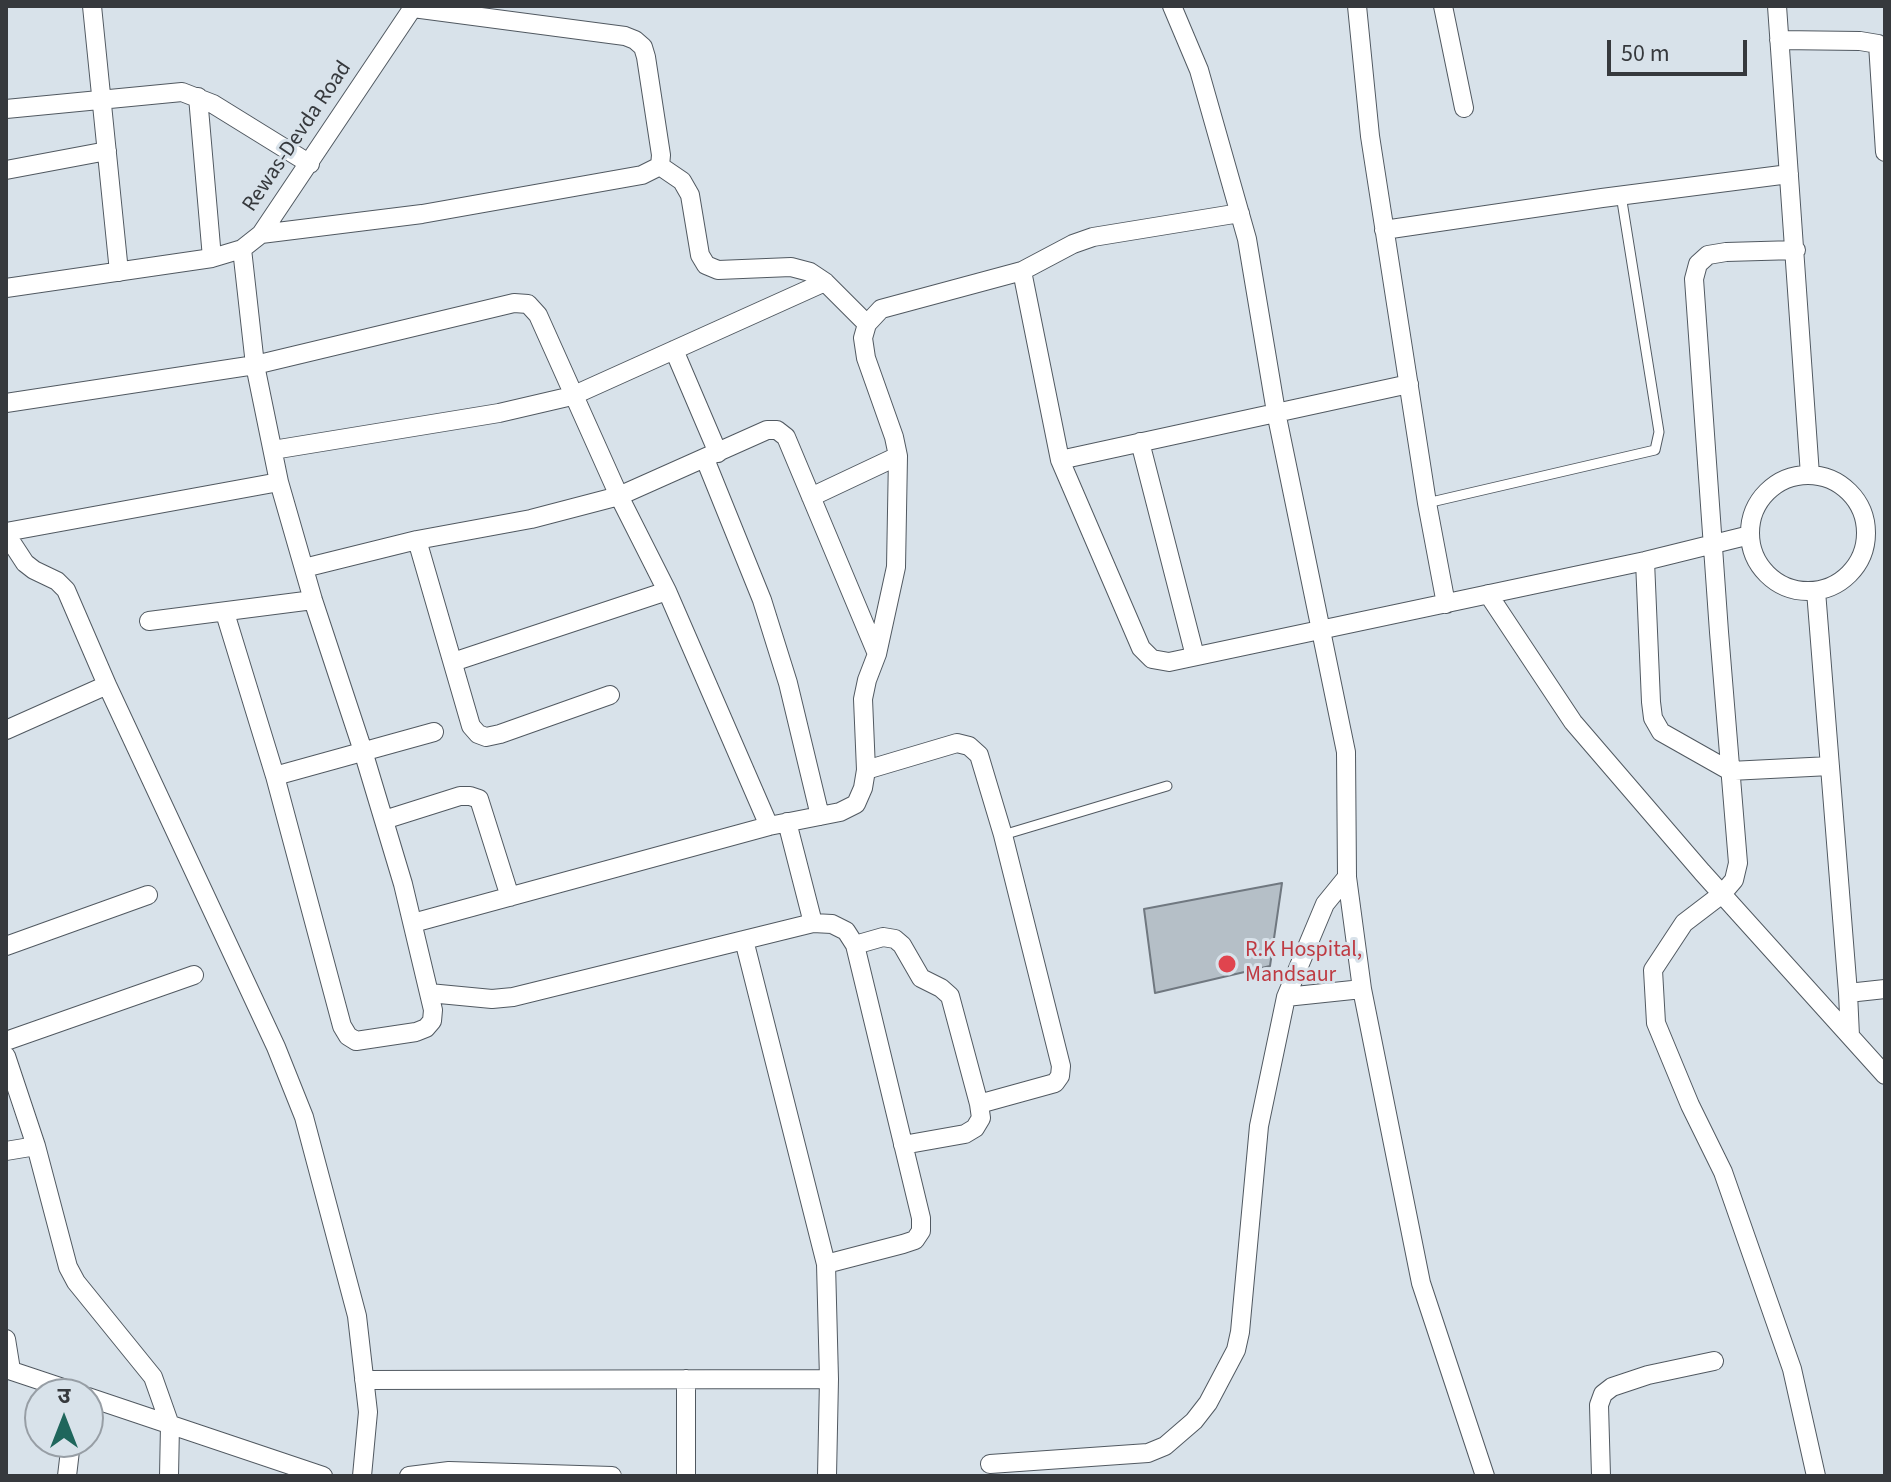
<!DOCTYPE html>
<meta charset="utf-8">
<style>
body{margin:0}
#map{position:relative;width:1891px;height:1482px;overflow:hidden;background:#d8e2ea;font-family:"Source Sans 3","Noto Sans Devanagari",sans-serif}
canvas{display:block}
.frame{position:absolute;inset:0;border:8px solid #36393d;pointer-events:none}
.north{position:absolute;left:24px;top:1378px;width:80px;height:80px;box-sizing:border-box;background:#d8e2ea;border:2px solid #979ea5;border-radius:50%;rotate:0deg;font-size:22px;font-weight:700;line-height:32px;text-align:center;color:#36393d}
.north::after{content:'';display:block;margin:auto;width:28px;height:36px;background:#1f665c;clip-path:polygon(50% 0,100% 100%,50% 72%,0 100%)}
.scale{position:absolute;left:1607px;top:40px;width:140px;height:36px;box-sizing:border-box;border:4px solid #36393d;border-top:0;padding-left:10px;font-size:24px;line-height:28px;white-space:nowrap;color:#36393d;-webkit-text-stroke:6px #d8e2ea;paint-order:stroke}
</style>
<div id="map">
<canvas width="1891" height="1482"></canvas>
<div class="frame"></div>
<div class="north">उ</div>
<div class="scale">50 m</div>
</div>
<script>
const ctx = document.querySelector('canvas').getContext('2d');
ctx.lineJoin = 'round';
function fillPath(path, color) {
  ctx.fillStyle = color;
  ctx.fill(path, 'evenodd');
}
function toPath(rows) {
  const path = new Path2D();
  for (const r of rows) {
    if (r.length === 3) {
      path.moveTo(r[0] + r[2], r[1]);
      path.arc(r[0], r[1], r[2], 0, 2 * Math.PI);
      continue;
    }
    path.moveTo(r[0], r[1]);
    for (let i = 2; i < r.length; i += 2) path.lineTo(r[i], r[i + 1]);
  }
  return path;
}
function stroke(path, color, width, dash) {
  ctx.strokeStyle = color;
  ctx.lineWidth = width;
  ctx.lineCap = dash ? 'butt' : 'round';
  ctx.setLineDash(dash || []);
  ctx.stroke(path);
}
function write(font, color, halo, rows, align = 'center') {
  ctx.font = font + ' "Source Sans 3",sans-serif';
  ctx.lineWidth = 6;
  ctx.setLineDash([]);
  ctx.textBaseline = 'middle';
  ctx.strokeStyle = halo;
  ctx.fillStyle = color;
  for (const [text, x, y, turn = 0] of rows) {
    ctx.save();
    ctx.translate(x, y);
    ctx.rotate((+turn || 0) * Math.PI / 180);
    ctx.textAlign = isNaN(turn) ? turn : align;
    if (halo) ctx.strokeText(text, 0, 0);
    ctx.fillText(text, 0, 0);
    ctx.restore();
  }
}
const building = toPath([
 [1282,883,1270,966,1155,993,1144,909,1282,883]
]);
const service = toPath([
 [1427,503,1655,450,1659,432,1621,195],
 [1003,835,1167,786]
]);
const minor = toPath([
 [92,6,119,272],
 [1172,6,1199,70,1247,239,1276,412,1346,752,1347,877,1362,989,1421,1283,1485,1476],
 [1357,6,1370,136,1427,503,1446,604],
 [1443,6,1464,108],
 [1777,6,1810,475],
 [1779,40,1860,41,1878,44,1885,48],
 [1878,44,1885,152],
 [198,97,212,258],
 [6,109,182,92,213,104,310,164],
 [660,166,682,181,690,195,700,255,706,265,718,270,791,267,810,272,825,282,867,324],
 [6,170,107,151],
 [1384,230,1602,198,1789,174],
 [261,234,422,214,642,175,660,166,661,155,646,57,643,47,635,40,625,36,413,8],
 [1796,250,1726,252,1708,255,1698,264,1694,279,1719,632,1738,863,1734,880,1722,894,1684,923,1653,970,1656,1023,1690,1105,1723,1172,1792,1369,1816,1476],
 [1022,271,1060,460,1141,648,1152,659,1169,662,1645,561,1750,535],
 [6,288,212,258,242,249,261,234,414,6],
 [674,350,718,453],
 [6,403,255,365,514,303,528,304,538,315,619,496,667,591,769,826],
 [1140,442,1195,656],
 [273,450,499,413,572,396,825,282],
 [705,459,762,600,788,683,820,816],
 [1060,460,1409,384],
 [1808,533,58],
 [811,497,898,456],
 [6,532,279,482],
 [6,534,25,563,34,570,57,581,66,590,107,685,276,1047,304,1117,357,1316,368,1412,362,1476],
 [417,540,471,726,478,734,486,737,500,734,610,695],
 [1645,561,1651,702,1653,718,1661,732,1730,771,1830,766],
 [304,568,417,540,531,519,619,496,767,430,777,430,786,437,877,654],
 [1816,591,1848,993,1850,1036],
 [1488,594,1573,722,1702,872,1885,1075],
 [225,613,275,776,342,1026,348,1036,356,1041,416,1032,426,1028,432,1021,433,1010,403,884,363,751,313,600,279,482,255,365,242,249],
 [149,621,313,600],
 [453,662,667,591],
 [6,730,107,685],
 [866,770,957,743,969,746,979,755,1003,835,1061,1066,1060,1076,1055,1083,979,1104],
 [275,776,434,732],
 [384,820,460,796,470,796,479,799,510,897],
 [787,822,813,923],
 [413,923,769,826,840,812,856,804,863,788,866,770,863,699,867,680,877,654,896,567,898,456,894,437,866,358,863,338,867,324,881,309,1022,271,1073,244,1093,237,1240,213],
 [744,940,826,1264,829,1379,827,1476],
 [855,945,883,937,895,939,902,945,921,978,941,988,950,996,979,1104,981,1118,975,1128,965,1134,903,1145],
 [6,946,148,895],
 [429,993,492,999,513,997,813,923,832,924,846,931,855,945,921,1218,921,1231,915,1240,903,1244,826,1264],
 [1848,993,1885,989],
 [1286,997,1362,989],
 [6,1041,194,975],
 [6,1056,36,1146,68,1267,76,1282,153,1377,170,1425,169,1476],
 [6,1151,36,1146],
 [6,1339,11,1370],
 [6,1369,81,1394],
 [686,1379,686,1476],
 [364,1380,829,1379],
 [88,1397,323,1476],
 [990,1464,1148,1453,1165,1446,1194,1421,1208,1403,1236,1350,1240,1332,1259,1126,1286,997,1325,904,1347,877],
 [67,1476,71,1442],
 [409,1476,449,1471,612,1476],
 [1601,1476,1599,1405,1603,1394,1612,1387,1648,1375,1714,1361]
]);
const markers = [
 [1227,964,10,"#e0444e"]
];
const streetNames = [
 ["Rewas-Devda Road",298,137,-56]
];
const healthNames = [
 ["R.K Hospital,",1245,951],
 ["Mandsaur",1245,976]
];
fillPath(building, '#b5bfc7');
stroke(building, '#707880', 2);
stroke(service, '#515961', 11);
stroke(minor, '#515961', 20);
stroke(service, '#fff', 9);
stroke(minor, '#fff', 18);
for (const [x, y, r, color] of markers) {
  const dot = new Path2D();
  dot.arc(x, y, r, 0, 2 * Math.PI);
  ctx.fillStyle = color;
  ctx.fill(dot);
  stroke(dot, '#d8e2ea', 3);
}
write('22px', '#36393d', '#d8e2ea', streetNames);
write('22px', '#be3a42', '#d8e2ea', healthNames, 'left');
</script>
